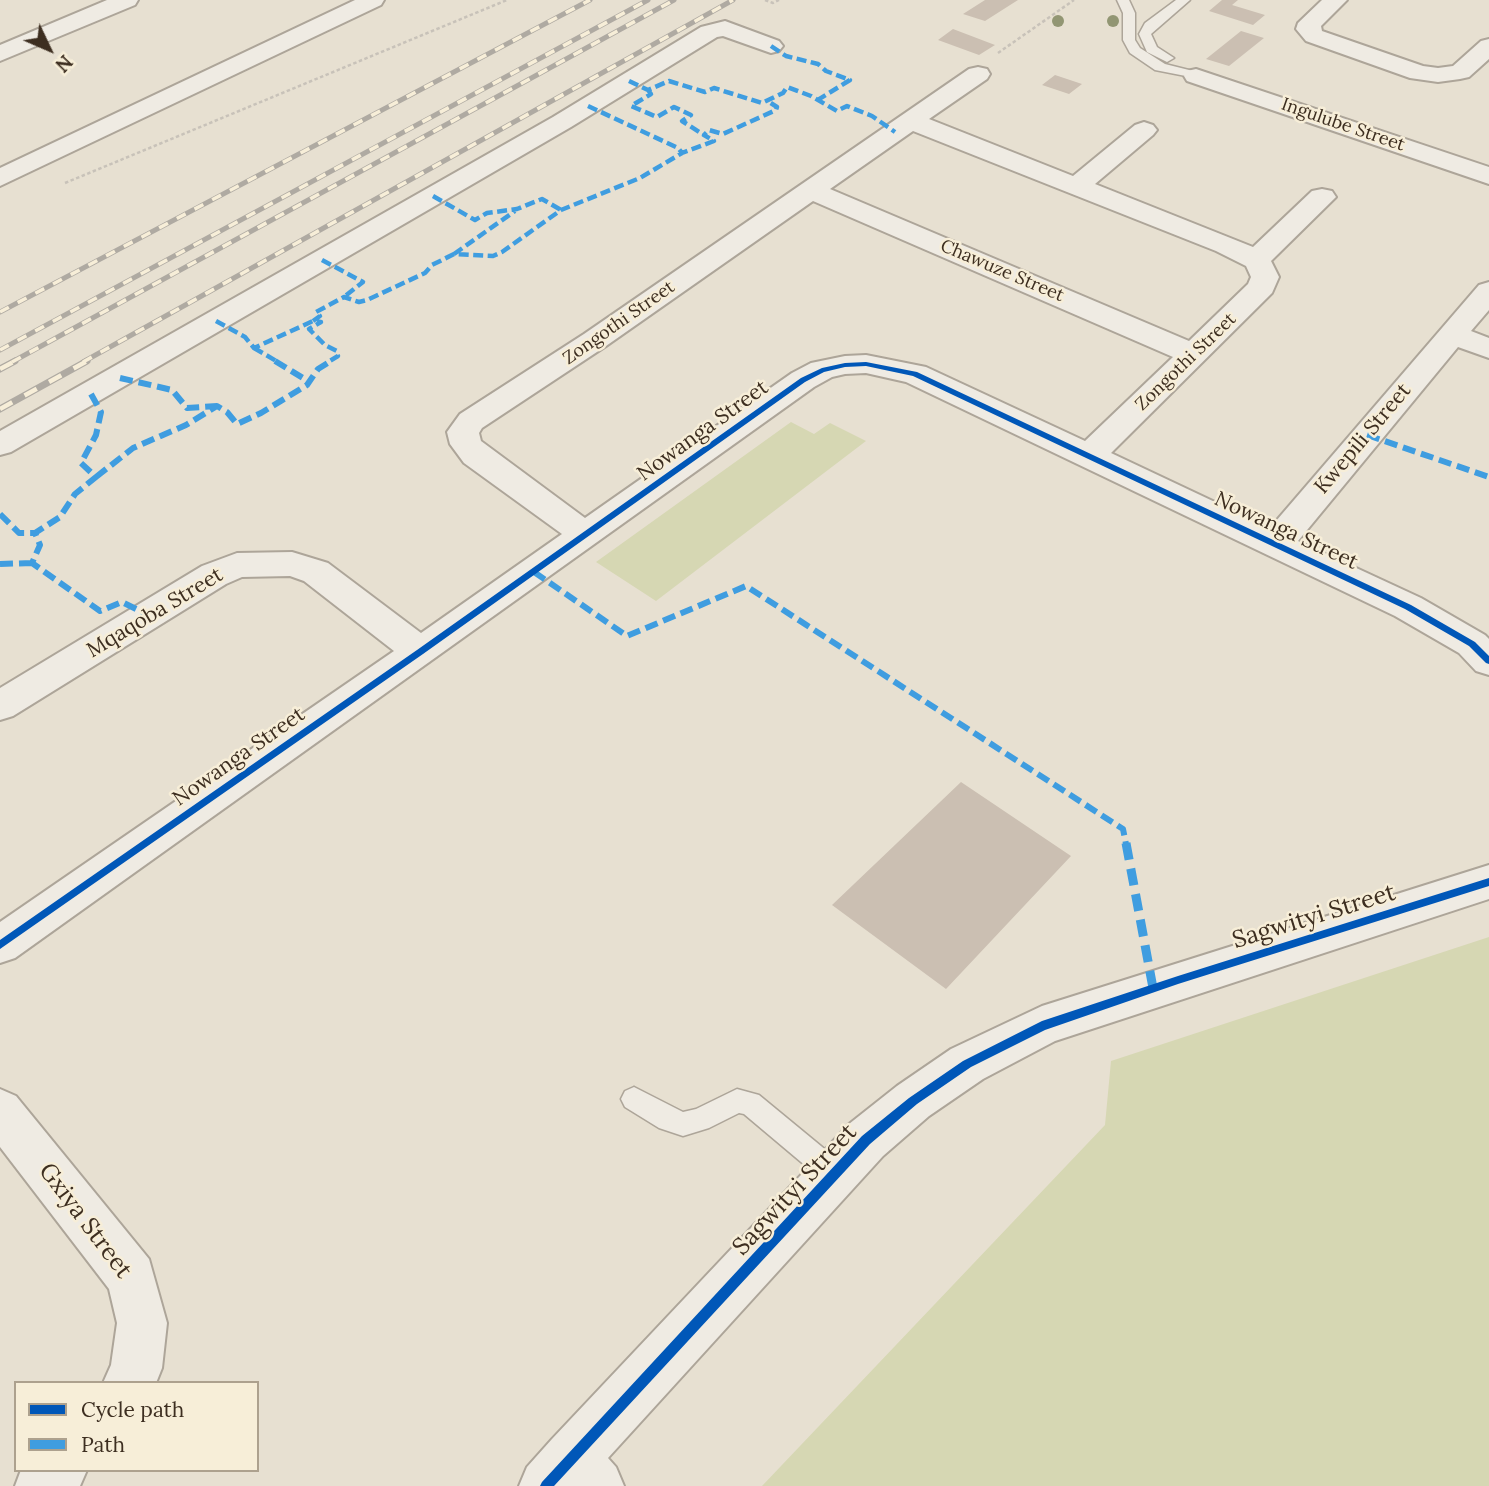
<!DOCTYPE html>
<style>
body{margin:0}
#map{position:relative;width:1489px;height:1486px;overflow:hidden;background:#e7e0d1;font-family:Lora,serif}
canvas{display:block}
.legend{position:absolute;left:14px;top:1381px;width:245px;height:91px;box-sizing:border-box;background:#f7eed8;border:2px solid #ada18e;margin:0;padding:9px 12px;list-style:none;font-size:21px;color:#3d2e20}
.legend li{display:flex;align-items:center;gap:14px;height:35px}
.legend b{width:35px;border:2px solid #ada18e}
.north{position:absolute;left:14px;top:14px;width:70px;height:70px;-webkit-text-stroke:5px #f7eed8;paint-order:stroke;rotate:134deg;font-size:19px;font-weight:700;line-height:28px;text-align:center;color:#3d2e20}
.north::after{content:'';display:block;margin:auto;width:24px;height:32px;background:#3d2e20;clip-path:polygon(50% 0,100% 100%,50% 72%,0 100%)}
</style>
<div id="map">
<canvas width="1489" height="1486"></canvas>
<ul class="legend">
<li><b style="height:9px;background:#0057b8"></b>Cycle path</li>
<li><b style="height:9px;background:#3f9de0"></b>Path</li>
</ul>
<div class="north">N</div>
</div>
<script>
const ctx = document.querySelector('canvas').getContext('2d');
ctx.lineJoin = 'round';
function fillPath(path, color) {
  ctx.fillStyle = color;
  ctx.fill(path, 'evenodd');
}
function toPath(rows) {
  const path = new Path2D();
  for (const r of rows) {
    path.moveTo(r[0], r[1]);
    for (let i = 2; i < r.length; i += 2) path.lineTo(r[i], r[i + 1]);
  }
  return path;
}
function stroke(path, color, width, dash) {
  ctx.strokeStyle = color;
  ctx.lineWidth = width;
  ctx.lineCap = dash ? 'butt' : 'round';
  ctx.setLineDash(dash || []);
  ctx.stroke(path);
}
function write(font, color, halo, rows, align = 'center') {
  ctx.font = font + ' Lora,serif';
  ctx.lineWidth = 5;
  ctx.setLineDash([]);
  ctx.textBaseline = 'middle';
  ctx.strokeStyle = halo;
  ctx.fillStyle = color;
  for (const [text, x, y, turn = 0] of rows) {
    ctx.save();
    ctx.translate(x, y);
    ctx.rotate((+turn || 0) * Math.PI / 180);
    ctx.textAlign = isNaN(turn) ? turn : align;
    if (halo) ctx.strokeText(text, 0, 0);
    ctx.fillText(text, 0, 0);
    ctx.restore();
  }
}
const green = toPath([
 [791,422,814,434,830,423,866,441,656,601,596,562],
 [1489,937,1489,1486,762,1486,1105,1125,1111,1061]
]);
const building = toPath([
 [985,0,1018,0,985,21,963,14],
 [1222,0,1238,0,1232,5,1265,15,1253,25,1209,11],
 [953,29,995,45,979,55,938,40],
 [1241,31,1264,38,1229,66,1206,59],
 [1055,75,1082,84,1069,94,1042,85],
 [961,782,1071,856,946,989,832,905]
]);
const path = toPath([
 [765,0,773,3,779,0],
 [998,53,1074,0],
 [65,183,507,0]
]);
const lane = toPath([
 [1117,0,1129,0,1135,13,1135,40,1140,48,1165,64,1201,73,1201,79,1155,70,1130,53,1123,40,1123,13,1117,0],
 [1176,0,1190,0,1151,34,1157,47,1174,58,1167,62,1147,52,1139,34,1145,23,1176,0],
 [634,1087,683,1112,696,1109,737,1089,759,1095,844,1165,848,1174,844,1183,835,1186,826,1183,744,1114,739,1113,709,1128,683,1136,659,1128,625,1107,621,1099,625,1091,634,1087]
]);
const street = toPath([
 [107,0,138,0,135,5,0,61,0,45,107,0],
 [355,0,384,0,381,5,0,186,0,168,355,0],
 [1322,0,1347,0,1321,26,1322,31,1423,66,1438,68,1453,66,1481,41,1489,39,1489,59,1469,77,1460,79,1438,82,1410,78,1306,41,1296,29,1298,23,1322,0],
 [725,21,779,41,783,46,779,51,771,53,723,36,717,37,571,127,11,452,0,455,0,431,553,117,701,27,725,21],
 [978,67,987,69,990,74,987,79,929,119,1073,176,1135,125,1144,122,1153,125,1157,130,1153,135,1095,184,1253,247,1312,191,1322,189,1332,191,1336,197,1271,261,1279,277,1272,293,1111,453,1270,528,1479,285,1489,282,1489,310,1471,331,1489,338,1489,358,1458,347,1298,541,1421,598,1485,635,1489,639,1489,675,1476,671,1459,653,1395,616,906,382,866,373,845,374,832,377,814,387,15,958,0,963,0,922,394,651,304,581,290,576,242,577,226,584,13,716,0,720,0,688,202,566,237,553,292,552,328,563,421,633,562,534,464,463,450,444,447,432,460,414,584,334,969,69,978,67],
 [913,131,1216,251,1246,266,1251,277,1248,284,1189,341,830,189,913,131],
 [813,201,1173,357,1085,441,926,367,866,355,845,356,811,363,792,373,585,518,481,441,479,433,482,428,606,346,813,201],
 [1196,69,1489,167,1489,184,1187,81,1184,76,1187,71,1196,69],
 [1489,865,1489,899,1055,1041,983,1079,929,1116,883,1156,608,1458,616,1467,624,1486,519,1486,527,1467,552,1439,849,1124,897,1086,951,1049,1042,1006,1489,865],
 [0,1089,16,1096,149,1259,167,1323,162,1368,156,1383,103,1383,111,1365,117,1323,109,1289,0,1147,0,1089],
 [21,1470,87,1470,80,1486,15,1486,21,1470]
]);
const railFar1 = toPath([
 [0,312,590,0],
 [0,350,648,0],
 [12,362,674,0],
 [83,362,733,0]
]);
const rail = toPath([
 [0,369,15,361],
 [0,409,87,361]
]);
const quietFar2 = toPath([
 [771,46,786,56,818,64,826,71,850,80,816,101],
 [629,81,648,90,669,81,705,92,714,88,762,103,783,93,787,87,811,96,837,111,847,106,872,116,895,132],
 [648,90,651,94,631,106,657,117,674,107,691,115,682,121,704,135],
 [588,106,678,148,682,153],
 [433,196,475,220,487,213,517,209,542,199,561,210],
 [454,254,515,211],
 [322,260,363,282,344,297],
 [216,321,245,337,254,348,313,321,321,322,309,329,325,345,337,351,338,356,328,362],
 [313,321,320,316,316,312,344,297,359,302,367,300,425,273,432,265,454,254,493,256,502,252,561,210,640,178,682,153,714,141,704,135,709,130,723,134,776,110,777,107,766,100],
 [254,348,278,362]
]);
const quietFar1 = toPath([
 [275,361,308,381],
 [120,378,172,390,187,408,217,406],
 [91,394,101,412,96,435,81,463,96,477,75,494,60,517,35,533,40,545,32,563,100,611,122,602,148,615],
 [1367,435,1489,477],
 [96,477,133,448,186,425,217,406,227,412,237,424,261,413,307,385,318,369,331,361],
 [0,514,19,533,35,533],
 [0,564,32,563],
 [534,572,627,636,746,586,1123,829,1126,844]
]);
const quiet = toPath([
 [1126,843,1153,988]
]);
const cycleway = toPath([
 [866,362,917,372,1411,605,1475,642,1489,656,1489,664,1486,663,1469,646,1405,609,913,376,866,366,845,367,824,372,805,382,423,654,0,949,0,940,417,650,801,378,822,368,845,363,866,362],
 [1489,878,1489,886,1178,984,1045,1030,971,1067,917,1104,870,1144,554,1486,540,1486,542,1482,862,1136,909,1098,963,1061,1042,1021,1178,976,1489,878]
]);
const trees = [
 [1058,21],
 [1113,21]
];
const farStreetnames = [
 ["Ingulube Street",1343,125,19],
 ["Chawuze Street",1002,271,23],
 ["Zongothi Street",619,323,-35],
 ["Zongothi Street",1186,362,-44]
];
const streetNames = [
 ["Nowanga Street",703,431,-36],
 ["Kwepili Street",1363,439,-50],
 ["Nowanga Street",1286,531,25],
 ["Mqaqoba Street",155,613,-31],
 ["Nowanga Street",239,757,-35]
];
const nearStreetnames = [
 ["Sagwityi Street",1314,917,-17],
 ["Sagwityi Street",795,1190,-47],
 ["Gxiya Street",85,1221,53]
];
fillPath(green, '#d6d7b3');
fillPath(building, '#cbbfb2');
stroke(lane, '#ada599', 3);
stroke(street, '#ada599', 4);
stroke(path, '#c8c2b9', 2.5, [3.5, 2.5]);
fillPath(lane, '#efebe3');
fillPath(street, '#efebe3');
stroke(railFar1, '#afaaa2', 5);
stroke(rail, '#afaaa2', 7);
stroke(railFar1, '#f7eed8', 3.5, [10]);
stroke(rail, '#f7eed8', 4.5, [14]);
stroke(quietFar2, '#3f9de0', 4.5, [10, 4.5]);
stroke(quietFar1, '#3f9de0', 6, [13, 6]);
stroke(quiet, '#3f9de0', 9, [17, 9]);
fillPath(cycleway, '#0057b8');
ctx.fillStyle = '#929673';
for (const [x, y] of trees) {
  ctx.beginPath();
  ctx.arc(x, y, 6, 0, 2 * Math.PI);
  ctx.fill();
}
write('18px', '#3d2e20', '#f7eed8', farStreetnames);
write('21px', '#3d2e20', '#f7eed8', streetNames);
write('24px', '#3d2e20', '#f7eed8', nearStreetnames);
</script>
